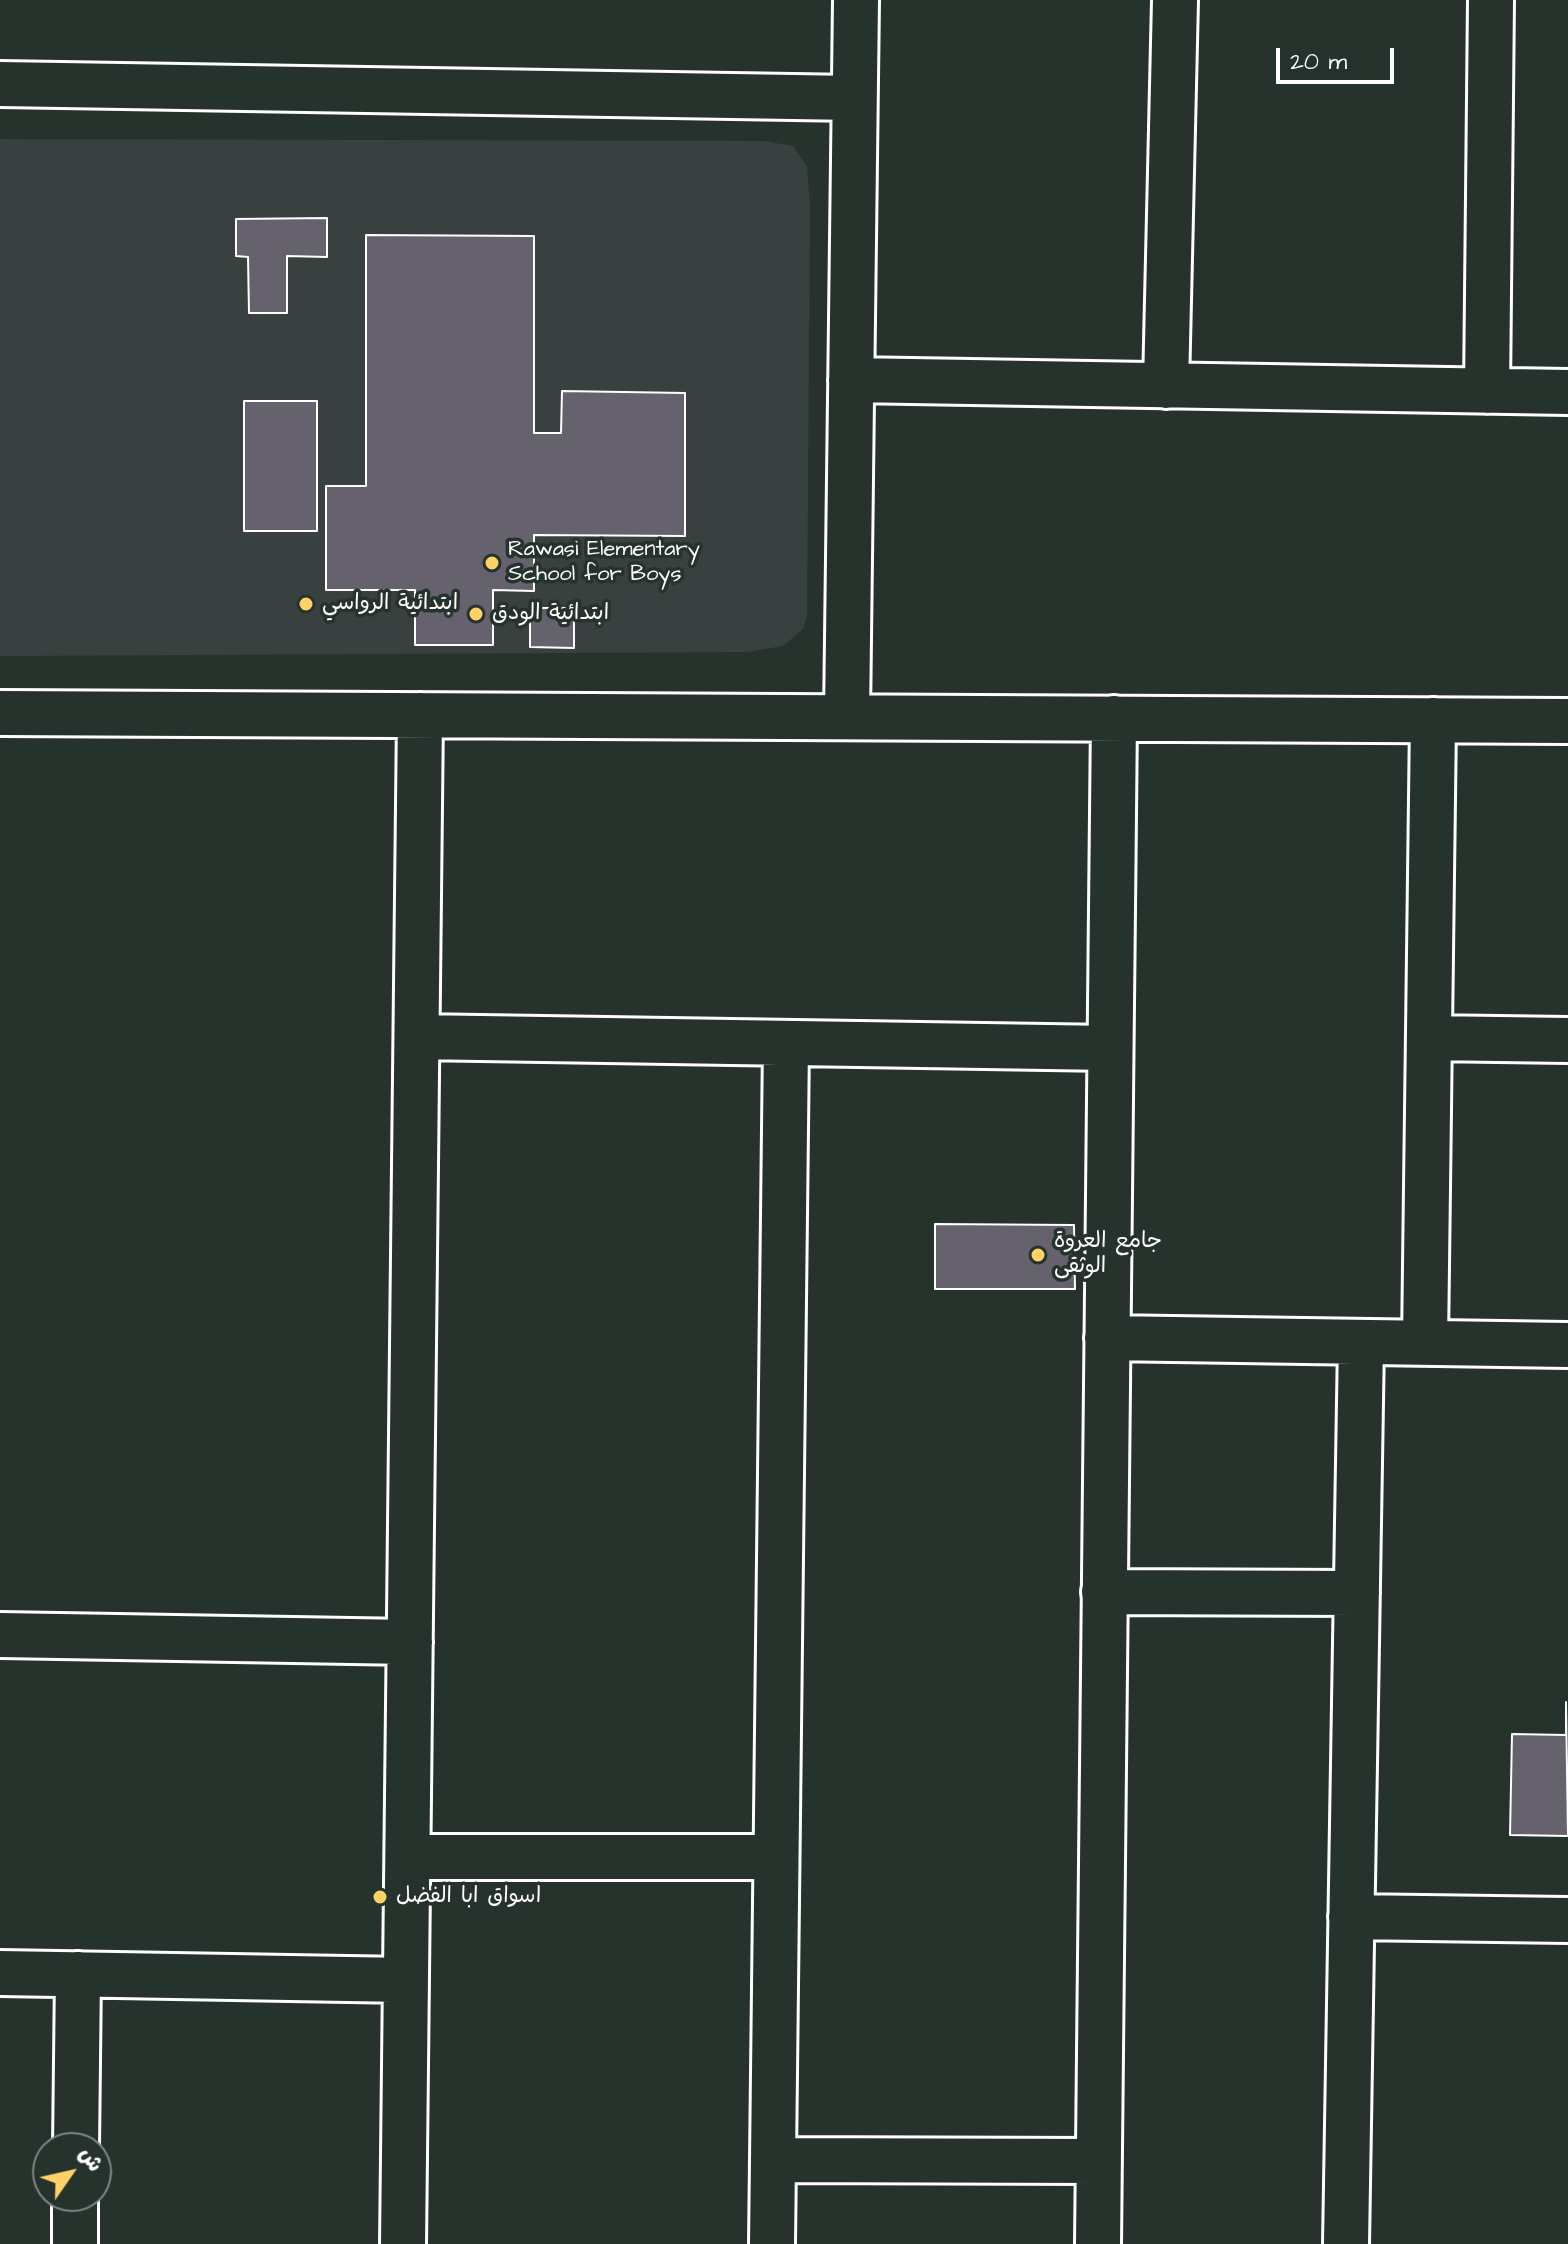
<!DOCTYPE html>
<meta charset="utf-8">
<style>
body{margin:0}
#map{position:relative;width:1568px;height:2244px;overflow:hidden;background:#26332d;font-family:"Architects Daughter","Playpen Sans Arabic",sans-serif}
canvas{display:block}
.north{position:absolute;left:32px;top:2132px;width:80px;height:80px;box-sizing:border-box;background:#26332d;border:2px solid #7d8581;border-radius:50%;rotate:56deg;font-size:22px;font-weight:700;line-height:32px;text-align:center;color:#fff}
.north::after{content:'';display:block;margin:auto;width:28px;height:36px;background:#ffd166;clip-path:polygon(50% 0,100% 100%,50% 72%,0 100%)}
.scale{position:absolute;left:1276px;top:48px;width:118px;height:36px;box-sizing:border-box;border:4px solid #fff;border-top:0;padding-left:10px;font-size:24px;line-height:28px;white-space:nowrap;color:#fff;-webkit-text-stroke:6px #26332d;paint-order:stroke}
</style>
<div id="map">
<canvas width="1568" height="2244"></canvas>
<div class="north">ش</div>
<div class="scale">20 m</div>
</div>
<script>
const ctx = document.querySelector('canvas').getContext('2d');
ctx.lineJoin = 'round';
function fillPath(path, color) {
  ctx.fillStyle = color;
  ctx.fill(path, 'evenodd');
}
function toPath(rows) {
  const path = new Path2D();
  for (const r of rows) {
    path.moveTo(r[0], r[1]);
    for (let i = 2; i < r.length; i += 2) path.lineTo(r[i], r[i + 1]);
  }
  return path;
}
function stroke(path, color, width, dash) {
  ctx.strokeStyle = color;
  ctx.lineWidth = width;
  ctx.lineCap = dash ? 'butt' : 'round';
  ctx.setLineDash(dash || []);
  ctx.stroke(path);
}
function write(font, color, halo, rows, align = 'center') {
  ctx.font = font + ' "Architects Daughter","Playpen Sans Arabic",sans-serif';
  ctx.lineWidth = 7;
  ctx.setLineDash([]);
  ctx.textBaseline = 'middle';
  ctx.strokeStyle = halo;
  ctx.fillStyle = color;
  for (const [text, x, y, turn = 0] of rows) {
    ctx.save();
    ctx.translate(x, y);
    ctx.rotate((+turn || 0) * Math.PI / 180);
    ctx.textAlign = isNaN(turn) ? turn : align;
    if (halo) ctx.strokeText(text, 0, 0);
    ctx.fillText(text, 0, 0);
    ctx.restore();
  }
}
const built = toPath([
 [0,139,763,141,793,146,807,167,810,207,807,616,803,629,783,646,747,652,0,656]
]);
const building = toPath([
 [327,218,327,257,287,256,287,313,249,313,248,257,236,256,236,219,327,218],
 [366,235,534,236,534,433,561,433,562,391,685,393,685,536,534,535,534,591,493,590,493,645,415,645,415,590,326,590,326,486,366,486,366,235],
 [244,401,317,401,317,531,244,531,244,401],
 [530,608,574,608,574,648,530,647,530,608],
 [935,1224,1074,1225,1075,1289,935,1289,935,1224],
 [1566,1702,1568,1836,1510,1835,1512,1734,1566,1735,1566,1702]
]);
const minor = toPath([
 [0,84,854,98],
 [851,380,1568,392],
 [1166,386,1175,0],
 [1487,391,1491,0],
 [0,713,1568,721],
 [847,717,856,0],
 [417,1037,1110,1048],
 [1429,1038,1568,1040],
 [1107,1338,1568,1345],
 [1425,1343,1433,720],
 [1104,1592,1357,1593],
 [0,1635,410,1642],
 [408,1857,776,1857],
 [1351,1917,1568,1920],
 [0,1973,406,1980],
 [76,2148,78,1974],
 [773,2160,1098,2161],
 [75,2244,75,2196],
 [403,2244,420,715],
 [772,2244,786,1043],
 [1098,2244,1114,718],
 [1346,2244,1361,1342]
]);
const markers = [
 [492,563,8,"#ffd166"],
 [306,604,8,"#ffd166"],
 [476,614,8,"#ffd166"],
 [1038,1255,8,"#ffd166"],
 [380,1897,8,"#ffd166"]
];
const poiNames = [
 ["Rawasi Elementary",508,550],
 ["School for Boys",508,575],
 ["ابتدائية الرواسي",322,604],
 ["ابتدائية الودق",492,614],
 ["جامع العروة",1054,1242],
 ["الوثقى",1054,1267],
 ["اسواق ابا الفضل",396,1897]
];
fillPath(built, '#394140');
fillPath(building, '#65626d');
stroke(building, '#fff', 2);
stroke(minor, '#fff', 50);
stroke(minor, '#26332d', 44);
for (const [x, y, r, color] of markers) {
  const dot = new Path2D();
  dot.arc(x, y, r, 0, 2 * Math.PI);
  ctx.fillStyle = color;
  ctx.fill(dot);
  stroke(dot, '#26332d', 3);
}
write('22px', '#fff', '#26332d', poiNames, 'left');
</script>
